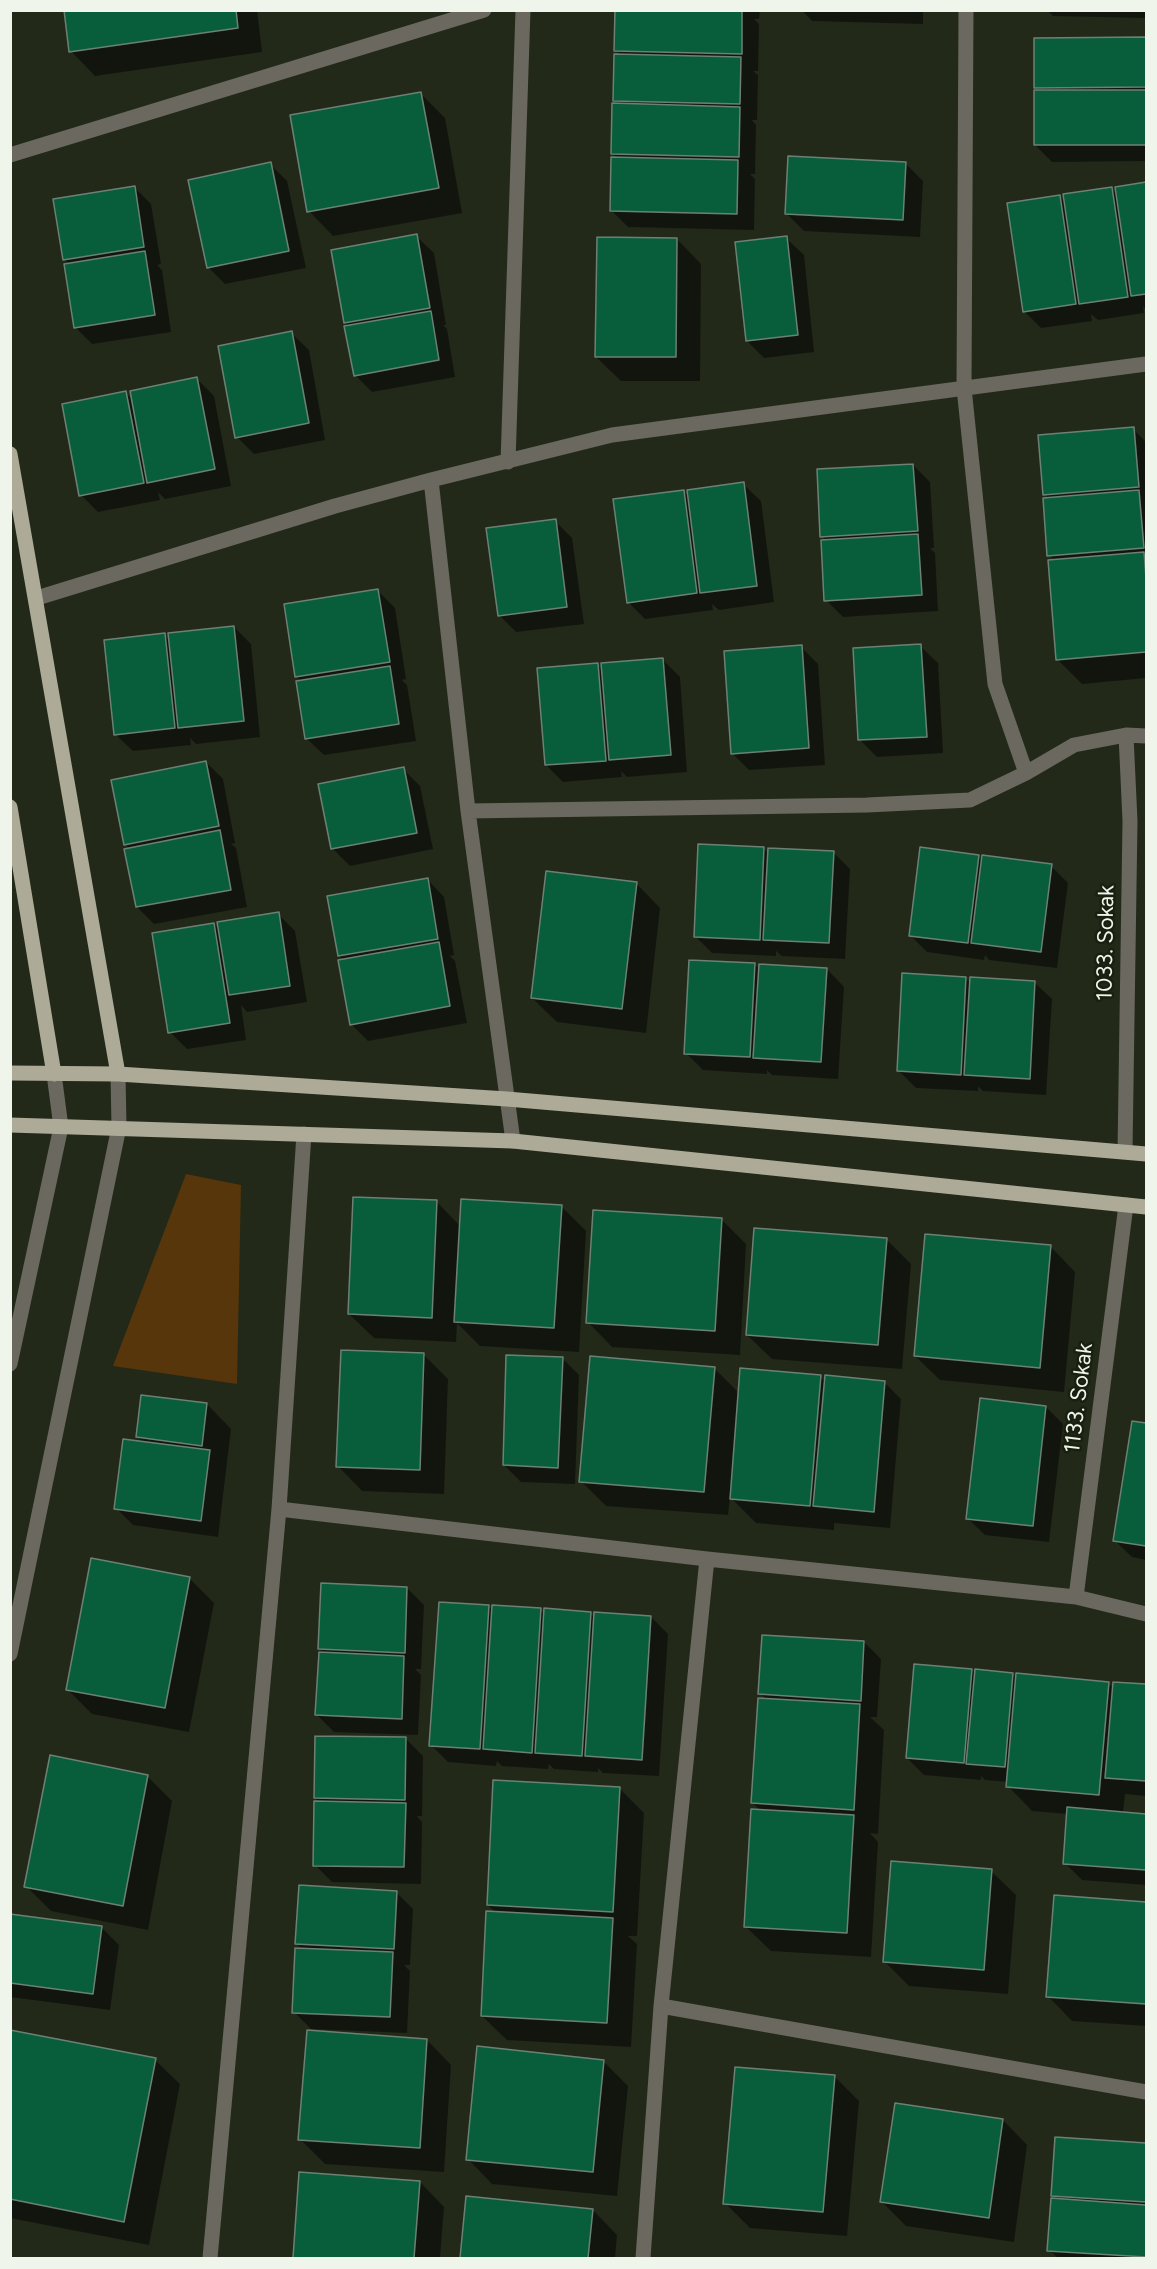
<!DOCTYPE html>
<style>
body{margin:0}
#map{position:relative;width:1157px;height:2269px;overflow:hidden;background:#222919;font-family:Figtree,sans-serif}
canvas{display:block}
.frame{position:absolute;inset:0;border:12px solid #f0f5eb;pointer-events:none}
</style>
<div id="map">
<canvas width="1157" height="2269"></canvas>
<div class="frame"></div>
</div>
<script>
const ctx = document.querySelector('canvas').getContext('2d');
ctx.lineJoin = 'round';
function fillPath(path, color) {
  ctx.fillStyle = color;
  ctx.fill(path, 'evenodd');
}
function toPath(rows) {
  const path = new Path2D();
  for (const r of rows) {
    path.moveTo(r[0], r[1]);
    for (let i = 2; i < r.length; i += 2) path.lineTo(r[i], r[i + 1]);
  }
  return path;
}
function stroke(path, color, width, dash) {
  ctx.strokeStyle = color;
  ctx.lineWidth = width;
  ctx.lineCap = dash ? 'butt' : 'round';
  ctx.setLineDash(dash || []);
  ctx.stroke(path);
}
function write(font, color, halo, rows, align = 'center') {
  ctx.font = font + ' Figtree,sans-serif';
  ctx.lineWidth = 5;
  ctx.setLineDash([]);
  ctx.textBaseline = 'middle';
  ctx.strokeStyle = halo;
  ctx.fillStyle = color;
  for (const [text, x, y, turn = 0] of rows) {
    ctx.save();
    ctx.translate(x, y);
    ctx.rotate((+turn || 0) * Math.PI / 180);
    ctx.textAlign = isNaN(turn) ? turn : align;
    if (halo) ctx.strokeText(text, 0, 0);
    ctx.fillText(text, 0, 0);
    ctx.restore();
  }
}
const green = toPath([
 [186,1174,241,1185,237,1384,113,1366]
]);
const shadow = toPath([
 [65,10,257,10,262,52,95,76,71,51],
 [616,10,760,10,759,19,754,19,759,24,758,71,753,71,758,75,757,120,752,120,756,125,755,174,750,174,755,179,754,230,628,227,611,210,617,158,612,154,619,105,614,100,620,55,616,50],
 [802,10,923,10,923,24,812,21],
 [1047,10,1146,10,1146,18,1053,16],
 [1146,39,1146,161,1052,162,1035,145,1040,92,1036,87,1036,40],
 [420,93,445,118,462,213,333,236,309,211],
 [270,164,287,181,306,268,225,284,208,267],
 [906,164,923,181,920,237,804,231,787,214],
 [1146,184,1146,310,1143,306,1144,313,1098,320,1091,314,1092,321,1041,328,1024,311,1060,197,1066,203,1112,189,1118,195,1117,188],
 [134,187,151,204,161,264,157,265,162,270,171,332,92,344,75,327,69,264,64,259],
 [416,236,434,253,446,325,443,325,447,329,455,377,372,392,355,375,349,327,345,323],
 [786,238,804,255,814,352,764,358,747,341],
 [677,239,701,264,700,381,621,381,596,357],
 [291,333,309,350,325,440,254,454,237,437],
 [197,379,214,396,231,486,165,499,158,492,160,500,98,512,81,495,125,393,133,400],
 [1133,429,1146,442,1146,678,1082,684,1057,659,1055,561,1049,555,1049,499,1045,494],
 [913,465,930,482,934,548,930,548,935,553,938,611,843,617,826,600,827,541,822,536],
 [743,484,761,501,774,602,719,610,712,604,713,610,645,619,628,602,683,491,689,497],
 [555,521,572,538,584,624,516,632,499,615],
 [377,590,395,608,406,679,402,680,407,685,416,741,324,755,306,738,302,682,297,677],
 [234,627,251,644,260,737,196,744,190,738,191,745,133,751,115,734,164,635,170,641],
 [920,646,938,663,943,753,877,757,860,740],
 [801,647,818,664,825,765,749,770,732,753],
 [663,660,680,677,687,772,627,777,621,771,622,777,563,782,546,765,597,665,603,671],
 [206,762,223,779,235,843,231,844,236,848,247,907,154,924,137,907,130,849,125,844],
 [403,769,420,786,433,849,350,866,332,848],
 [764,849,770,855,833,852,850,869,845,959,782,956,776,951,776,956,712,953,695,936],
 [978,856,982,861,1051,866,1068,883,1057,968,989,960,985,955,984,960,927,952,910,935],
 [427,879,444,897,454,955,450,956,455,961,467,1023,368,1041,351,1024,344,961,339,956],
 [636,883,660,908,646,1033,557,1022,532,998],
 [278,914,295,931,307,1002,247,1012,241,1005,246,1040,187,1049,170,1032,214,924,220,931],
 [755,965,761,970,827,969,844,987,838,1079,772,1075,767,1070,767,1074,703,1070,686,1053],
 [965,978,971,984,1034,982,1052,999,1046,1095,983,1091,978,1086,978,1091,916,1088,899,1071],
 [436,1201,461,1227,562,1207,586,1231,579,1352,480,1346,457,1323,456,1342,374,1338,349,1314],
 [721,1219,746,1244,740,1355,612,1347,588,1322],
 [886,1239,911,1264,902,1369,772,1359,747,1335],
 [1051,1247,1075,1272,1064,1392,940,1380,915,1356],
 [423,1354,448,1379,444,1494,362,1491,338,1466],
 [562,1358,579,1375,575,1484,521,1482,504,1465],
 [714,1368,740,1394,820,1377,826,1382,884,1382,901,1399,890,1528,834,1523,834,1530,756,1523,730,1497,728,1515,606,1506,581,1481],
 [207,1404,231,1429,218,1537,133,1525,116,1508,143,1443,137,1437],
 [1046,1407,1063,1424,1049,1542,985,1535,967,1518],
 [1133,1423,1146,1425,1146,1560,1132,1557,1114,1540],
 [189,1578,214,1603,189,1732,92,1714,67,1689],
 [407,1588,424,1605,421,1669,415,1669,421,1675,418,1735,334,1732,317,1715,325,1654,320,1649],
 [488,1606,493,1611,540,1610,545,1615,590,1613,595,1618,651,1617,668,1634,659,1776,603,1773,598,1768,598,1772,554,1769,549,1764,548,1769,502,1766,497,1761,496,1766,448,1762,431,1745],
 [864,1642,881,1659,877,1717,870,1717,884,1730,878,1834,870,1833,878,1842,871,1957,771,1951,746,1927,762,1812,753,1803,767,1700,760,1693],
 [972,1670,976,1674,1012,1674,1017,1679,1108,1683,1114,1689,1115,1683,1146,1686,1146,1796,1125,1794,1123,1813,1146,1815,1146,1885,1082,1880,1065,1863,1068,1814,1032,1811,1008,1786,1008,1782,985,1780,981,1776,981,1780,924,1775,907,1758],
 [406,1739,423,1756,422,1816,417,1816,422,1822,421,1884,332,1882,315,1865,320,1803,315,1798],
 [147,1776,172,1801,148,1930,51,1911,26,1886],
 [619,1788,644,1813,637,1936,628,1936,637,1944,631,2047,507,2040,482,2016,497,1914,488,1905],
 [991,1871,1016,1895,1008,1994,909,1986,885,1962],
 [396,1892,413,1909,410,1965,404,1965,410,1971,407,2033,311,2029,294,2012,303,1950,297,1944],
 [1056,1897,1146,1904,1146,2026,1072,2021,1048,1996],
 [10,1915,102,1928,119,1945,110,2010,10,1997],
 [10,2032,155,2060,180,2084,149,2245,10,2218],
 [427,2040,451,2065,444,2172,325,2164,300,2139],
 [603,2061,628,2086,617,2196,492,2184,468,2159],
 [834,2076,859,2101,847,2236,750,2228,725,2203],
 [1003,2120,1027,2145,1014,2242,906,2226,881,2201],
 [1056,2139,1146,2145,1146,2258,1058,2258,1049,2250,1058,2200,1053,2195],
 [300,2173,420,2182,444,2207,440,2258,294,2258],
 [468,2198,593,2210,617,2235,615,2258,461,2258]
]);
const building = toPath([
 [64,10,236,10,238,28,69,52,64,10],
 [615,10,742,10,742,54,614,51,615,10],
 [1146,37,1146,87,1034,88,1034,38,1146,37],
 [614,54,741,57,740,104,613,101,614,54],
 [1034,90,1146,90,1146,145,1034,145,1034,90],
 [421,92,439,188,307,212,290,115,421,92],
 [612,103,740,107,739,157,611,154,612,103],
 [788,156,906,162,903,220,785,214,788,156],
 [611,157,738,160,737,214,610,211,611,157],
 [271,162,289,251,207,268,188,180,271,162],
 [1146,182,1146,294,1131,296,1115,187,1146,182],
 [135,186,144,247,63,260,53,199,135,186],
 [1112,187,1128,297,1079,304,1063,194,1112,187],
 [1060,195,1076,304,1023,312,1007,203,1060,195],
 [417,234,430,308,344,323,331,250,417,234],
 [787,236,798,335,746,341,735,242,787,236],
 [597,237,677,238,676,357,595,357,597,237],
 [145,251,155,315,74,328,64,264,145,251],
 [431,311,439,360,354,376,344,326,431,311],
 [292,331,309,423,235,438,218,346,292,331],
 [197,377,215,469,147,483,130,391,197,377],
 [126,391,144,483,79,496,62,404,126,391],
 [1134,427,1139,487,1043,495,1038,435,1134,427],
 [913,464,918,531,820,537,817,469,913,464],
 [744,482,757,586,700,593,687,490,744,482],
 [684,490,697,593,627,603,613,499,684,490],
 [1139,490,1144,548,1047,556,1043,498,1139,490],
 [556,519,567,607,498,616,486,528,556,519],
 [918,534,922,595,824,601,821,540,918,534],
 [1144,552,1146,578,1146,652,1056,660,1048,560,1144,552],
 [378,589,390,662,295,677,284,604,378,589],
 [234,626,244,721,178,728,168,633,234,626],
 [165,633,175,728,114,735,104,640,165,633],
 [921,644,927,737,858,740,853,648,921,644],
 [802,645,809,748,731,754,724,651,802,645],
 [663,658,671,755,609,760,601,663,663,658],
 [598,663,606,761,545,765,537,668,598,663],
 [390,666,399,724,305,739,296,681,390,666],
 [206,761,219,826,124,845,111,780,206,761],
 [404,767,417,833,331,849,318,784,404,767],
 [220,830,231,890,136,907,124,849,220,830],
 [698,844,764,847,760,940,694,937,698,844],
 [920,847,979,855,968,943,909,936,920,847],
 [768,848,834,851,829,943,763,940,768,848],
 [982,855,1052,864,1041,952,971,943,982,855],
 [546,871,637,882,622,1009,531,998,546,871],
 [428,878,438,939,338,956,327,896,428,878],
 [279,912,290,986,229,995,217,922,279,912],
 [214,923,230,1023,168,1033,152,933,214,923],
 [439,942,450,1006,350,1025,338,960,439,942],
 [689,960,755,963,750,1057,684,1054,689,960],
 [759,964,827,968,821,1062,753,1058,759,964],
 [902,973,966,977,961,1075,897,1071,902,973],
 [970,977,1035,981,1030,1079,964,1075,970,977],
 [353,1197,437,1200,432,1318,348,1314,353,1197],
 [461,1199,562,1205,554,1328,454,1322,461,1199],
 [593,1210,722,1218,715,1331,586,1323,593,1210],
 [754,1228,887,1238,878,1345,746,1335,754,1228],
 [925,1234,1051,1245,1040,1368,914,1356,925,1234],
 [341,1350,424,1353,420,1470,336,1467,341,1350],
 [506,1355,563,1357,558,1468,503,1465,506,1355],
 [590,1356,715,1367,704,1492,579,1482,590,1356],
 [740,1368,821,1375,810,1506,730,1499,740,1368],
 [825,1375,885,1381,874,1512,813,1506,825,1375],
 [141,1395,207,1403,202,1446,136,1437,141,1395],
 [980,1398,1046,1406,1033,1526,966,1519,980,1398],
 [1132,1421,1146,1423,1146,1546,1113,1541,1132,1421],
 [123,1439,210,1450,201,1521,114,1509,123,1439],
 [91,1558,190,1577,165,1708,66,1690,91,1558],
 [321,1583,407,1587,405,1653,318,1649,321,1583],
 [439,1602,489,1605,480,1749,429,1746,439,1602],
 [492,1605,541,1608,532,1753,483,1749,492,1605],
 [544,1608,591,1612,582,1756,535,1753,544,1608],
 [594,1612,651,1616,642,1760,585,1756,594,1612],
 [762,1635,864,1641,861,1701,758,1694,762,1635],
 [319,1652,404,1656,402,1719,315,1715,319,1652],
 [914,1664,972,1669,964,1763,906,1758,914,1664],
 [975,1669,1013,1673,1005,1767,966,1764,975,1669],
 [1016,1673,1109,1682,1099,1795,1006,1787,1016,1673],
 [1113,1682,1146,1684,1146,1781,1105,1778,1113,1682],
 [758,1698,860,1704,854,1810,751,1803,758,1698],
 [315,1736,406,1737,405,1800,314,1798,315,1736],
 [50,1755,148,1775,123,1906,24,1887,50,1755],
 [493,1780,620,1787,613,1912,487,1905,493,1780],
 [314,1801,406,1803,404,1867,313,1866,314,1801],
 [1067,1807,1146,1814,1146,1870,1063,1864,1067,1807],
 [751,1809,854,1815,847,1933,744,1927,751,1809],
 [891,1861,992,1869,984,1970,883,1962,891,1861],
 [299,1885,397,1891,394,1949,295,1944,299,1885],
 [1054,1895,1146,1902,1146,2004,1046,1997,1054,1895],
 [486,1911,613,1918,607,2023,481,2016,486,1911],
 [10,1914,102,1926,93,1994,10,1983,10,1914],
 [295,1948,393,1952,390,2017,292,2013,295,1948],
 [10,2030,156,2058,124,2222,10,2199,10,2030],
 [307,2030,427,2039,420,2148,298,2140,307,2030],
 [477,2046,604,2060,593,2172,466,2160,477,2046],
 [735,2067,835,2075,823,2212,723,2204,735,2067],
 [895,2103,1003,2119,989,2218,880,2202,895,2103],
 [1055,2137,1146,2143,1146,2202,1051,2196,1055,2137],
 [299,2172,420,2181,414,2258,293,2258,299,2172],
 [466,2196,593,2209,588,2258,460,2258,466,2196],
 [1051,2198,1146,2205,1146,2257,1047,2251,1051,2198]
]);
const minor = toPath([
 [966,10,964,388,995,684,1026,773],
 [10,155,484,10],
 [508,462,523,10],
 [431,480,468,811,513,1141],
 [37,598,335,506,431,480,612,435,1146,364],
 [468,811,867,805,970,800,1026,773,1074,745,1126,735,1146,736],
 [1125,1151,1130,821,1126,735],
 [10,1364,61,1127,54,1074],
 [279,1509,707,1559,1076,1597,1146,1614],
 [1076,1597,1126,1205],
 [10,1654,119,1127,118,1074],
 [661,2006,1146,2092],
 [210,2258,279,1509,304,1134],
 [643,2258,661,2006,707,1559]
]);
const major = toPath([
 [10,454,118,1074],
 [10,807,54,1074],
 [10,1073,118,1074,507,1099,1146,1154],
 [10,1125,513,1141,1146,1207]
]);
const streetNames = [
 ["1033. Sokak",1106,943,-89],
 ["1133. Sokak",1079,1398,-83]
];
fillPath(green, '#56360a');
fillPath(shadow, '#0007');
fillPath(building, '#085d3b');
stroke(building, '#6c8175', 1.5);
stroke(minor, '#6a685f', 15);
stroke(major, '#adaa97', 15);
write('22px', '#f0f5eb', '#182010', streetNames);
</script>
